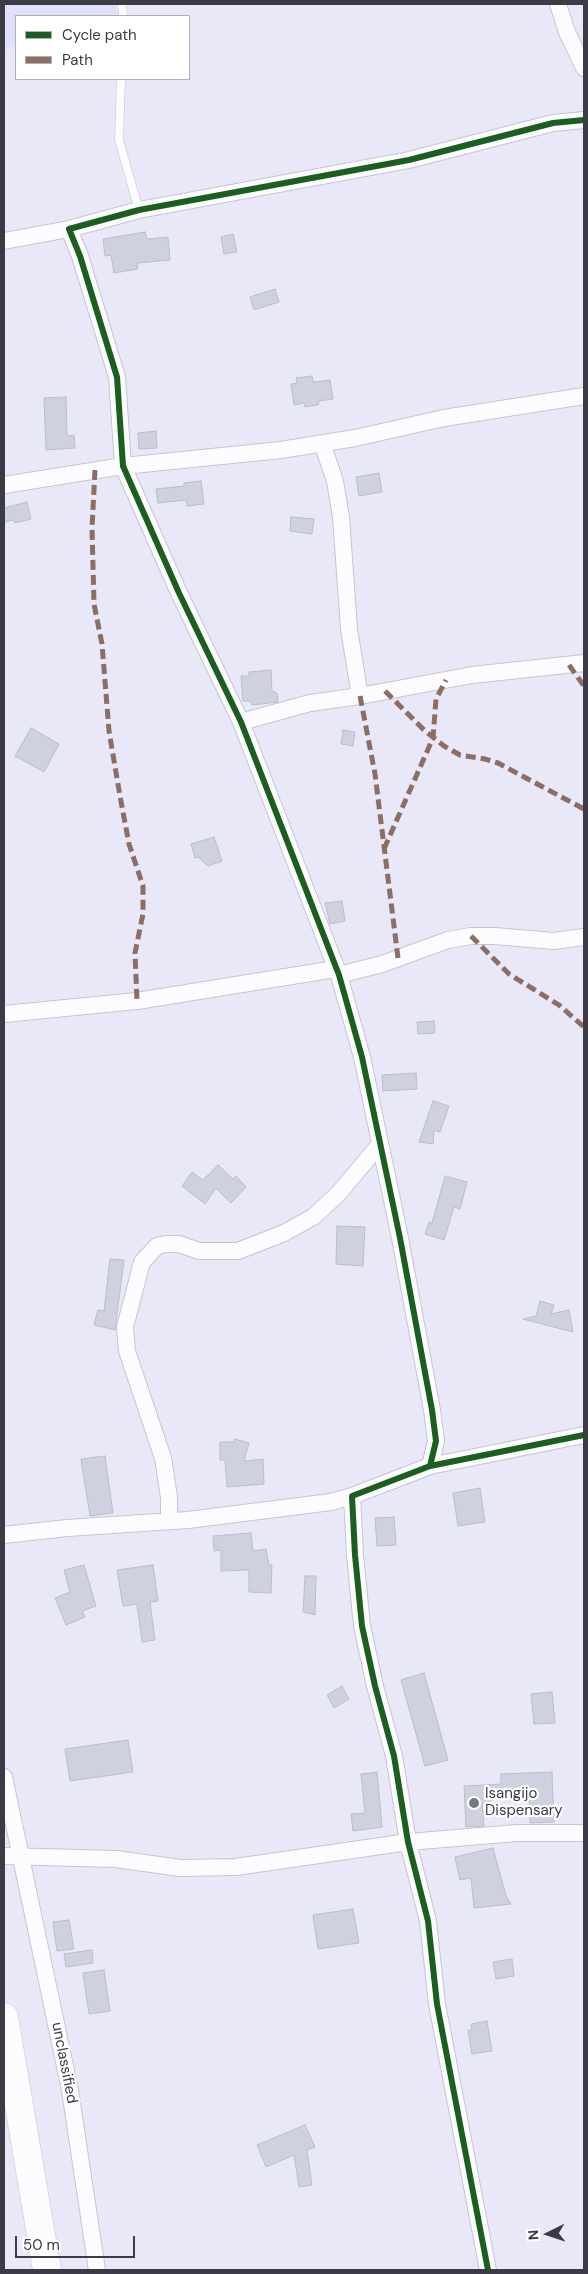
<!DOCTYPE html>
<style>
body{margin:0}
#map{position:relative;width:588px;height:2274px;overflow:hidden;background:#e9e8f8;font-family:"DM Sans",sans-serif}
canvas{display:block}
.frame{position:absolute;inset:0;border:5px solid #3b3a46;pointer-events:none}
.legend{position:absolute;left:15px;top:15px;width:175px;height:65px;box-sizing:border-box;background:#fff;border:1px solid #b1b0b5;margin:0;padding:6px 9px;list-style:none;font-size:15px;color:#3b3a46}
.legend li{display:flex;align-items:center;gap:10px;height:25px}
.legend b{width:25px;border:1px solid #b1b0b5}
.north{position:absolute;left:523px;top:2209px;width:50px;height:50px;-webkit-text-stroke:4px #fff;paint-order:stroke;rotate:266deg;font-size:14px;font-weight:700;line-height:20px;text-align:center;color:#3b3a46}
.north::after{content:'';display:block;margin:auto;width:18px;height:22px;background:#3b3a46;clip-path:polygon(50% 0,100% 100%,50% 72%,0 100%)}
.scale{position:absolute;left:15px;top:2236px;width:120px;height:22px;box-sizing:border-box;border:2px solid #3b3a46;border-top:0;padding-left:6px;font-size:15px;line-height:18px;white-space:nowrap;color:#3b3a46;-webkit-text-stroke:4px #fff;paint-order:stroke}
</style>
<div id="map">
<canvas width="588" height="2274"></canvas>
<div class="frame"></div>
<ul class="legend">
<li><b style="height:6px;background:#1b5e20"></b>Cycle path</li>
<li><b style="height:6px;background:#8d6e63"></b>Path</li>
</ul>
<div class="north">N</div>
<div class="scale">50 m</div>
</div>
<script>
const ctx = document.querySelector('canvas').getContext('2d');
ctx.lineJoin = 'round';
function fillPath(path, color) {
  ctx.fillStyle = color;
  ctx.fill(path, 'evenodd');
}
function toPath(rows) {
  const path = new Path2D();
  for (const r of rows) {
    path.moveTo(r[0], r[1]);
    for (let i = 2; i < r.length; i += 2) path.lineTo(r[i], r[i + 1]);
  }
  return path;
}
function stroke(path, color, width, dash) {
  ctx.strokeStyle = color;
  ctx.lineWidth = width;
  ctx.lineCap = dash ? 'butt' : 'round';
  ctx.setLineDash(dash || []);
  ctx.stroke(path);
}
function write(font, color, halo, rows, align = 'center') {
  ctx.font = font + ' "DM Sans",sans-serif';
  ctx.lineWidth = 4.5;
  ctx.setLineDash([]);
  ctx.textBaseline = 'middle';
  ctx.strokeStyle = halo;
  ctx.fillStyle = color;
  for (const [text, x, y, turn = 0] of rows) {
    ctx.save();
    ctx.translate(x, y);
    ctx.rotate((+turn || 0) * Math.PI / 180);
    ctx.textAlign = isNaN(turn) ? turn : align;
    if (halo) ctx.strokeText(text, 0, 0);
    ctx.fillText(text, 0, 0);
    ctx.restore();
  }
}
const built = toPath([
 [4,4,115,4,119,16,16,16,16,46,4,49]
]);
const building = toPath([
 [145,232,147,239,168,237,170,260,137,263,138,269,114,273,111,255,105,256,103,239,145,232],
 [233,234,237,252,224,254,221,237,233,234],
 [275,289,279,302,254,310,250,297,275,289],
 [312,376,313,382,330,380,333,399,319,401,318,405,305,407,304,403,294,405,291,384,297,383,296,378,312,376],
 [66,397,67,436,74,435,75,448,46,450,44,398,66,397],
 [156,431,157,448,139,449,138,433,156,431],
 [379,473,382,492,359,496,356,477,379,473],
 [201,481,204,504,187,506,186,500,158,503,156,489,184,486,184,483,201,481],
 [27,502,31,519,15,523,14,520,4,522,4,508,27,502],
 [291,517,314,519,312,534,290,531,291,517],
 [271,670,272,691,277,693,278,702,252,705,250,701,243,701,241,676,249,676,249,672,271,670],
 [31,728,59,744,44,772,15,756,31,728],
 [343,730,355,732,353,746,341,744,343,730],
 [214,837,222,861,208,866,198,857,195,858,191,844,214,837],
 [342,901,345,921,330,924,325,903,342,901],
 [434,1021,435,1033,418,1034,417,1022,434,1021],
 [416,1073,417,1089,383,1091,382,1075,416,1073],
 [433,1101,449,1106,440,1132,434,1130,433,1144,419,1142,433,1101],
 [218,1165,233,1179,236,1176,246,1187,231,1203,216,1188,205,1204,182,1186,192,1172,203,1180,218,1165],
 [445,1176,467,1182,460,1209,454,1207,444,1240,425,1234,429,1222,432,1223,445,1176],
 [337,1226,365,1227,363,1266,336,1264,337,1226],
 [110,1259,124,1260,115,1330,94,1325,98,1310,104,1311,110,1259],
 [540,1301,554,1305,551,1314,569,1310,573,1332,523,1319,536,1316,540,1301],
 [235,1439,249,1443,244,1461,263,1459,264,1484,227,1487,225,1460,220,1460,220,1442,234,1442,235,1439],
 [105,1456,113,1513,90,1516,81,1459,105,1456],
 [480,1488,485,1522,458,1526,453,1493,480,1488],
 [394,1517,396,1545,377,1546,375,1518,394,1517],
 [251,1533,253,1551,266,1549,269,1565,272,1565,271,1593,249,1592,249,1570,221,1571,221,1550,214,1551,213,1536,251,1533],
 [84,1565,96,1606,82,1611,85,1617,66,1625,55,1598,70,1592,64,1570,84,1565],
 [153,1565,158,1601,150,1602,155,1640,142,1642,137,1604,123,1606,117,1570,153,1565],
 [305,1576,316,1576,315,1615,303,1612,305,1576],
 [424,1673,448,1760,425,1766,401,1680,424,1673],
 [342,1686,349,1699,334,1708,327,1695,342,1686],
 [552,1692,555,1723,534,1724,531,1694,552,1692],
 [128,1740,133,1772,70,1781,65,1749,128,1740],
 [377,1772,382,1827,353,1831,351,1814,365,1813,361,1774,377,1772],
 [552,1772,554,1822,530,1823,529,1795,490,1796,491,1802,482,1803,484,1826,466,1827,464,1786,501,1784,501,1774,552,1772],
 [493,1848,506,1896,511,1904,474,1908,471,1878,460,1880,455,1857,493,1848],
 [353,1909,359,1943,318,1949,313,1915,353,1909],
 [69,1920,74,1949,57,1951,53,1922,69,1920],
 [92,1950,93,1963,66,1967,64,1954,92,1950],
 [512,1959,514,1976,496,1979,493,1962,512,1959],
 [104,1970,110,2011,89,2014,83,1973,104,1970],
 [487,2021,492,2051,472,2054,468,2030,472,2030,471,2024,487,2021],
 [305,2125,315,2147,307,2150,312,2185,299,2187,294,2155,266,2167,257,2145,305,2125]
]);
const lane = toPath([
 [122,4,123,16],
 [121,79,119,140,139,210]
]);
const street = toPath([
 [558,4,567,32,584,68],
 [4,241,69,229],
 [322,443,335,481,341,517,349,629,360,696],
 [4,485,123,466,281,450,355,438,444,418,584,396],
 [241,722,310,703,360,696,472,675,584,663],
 [339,975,382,964,448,940,471,936,495,936,554,941,584,937],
 [4,1014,137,1001,335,969],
 [430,1466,436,1441,432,1410,400,1238,362,1057,339,975,241,722,179,593,123,466,117,377,80,256,69,229,139,210,409,160,553,123,584,120],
 [169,1521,169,1497,163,1458,127,1351,125,1327,142,1262,157,1246,166,1244,179,1244,199,1251,238,1251,284,1233,313,1217,338,1194,380,1144],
 [4,1535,67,1528,188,1520,331,1502,352,1496],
 [4,1777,70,2090,97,2270],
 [4,1856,116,1859,180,1868,236,1867,408,1842,517,1833,584,1833],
 [488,2270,437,2004,428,1921,408,1842,394,1756,375,1686,362,1626,355,1555,352,1496,430,1466,584,1435]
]);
const highway = toPath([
 [4,2017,47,2270]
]);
const quiet = toPath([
 [95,470,92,528,94,604,102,644,109,731,120,796,129,844,143,886,143,914,135,953,137,1001],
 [569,665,584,686],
 [385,691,424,730,444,746,460,755,485,759,498,763,584,809],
 [360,696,375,774,398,958],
 [384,849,433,738,436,699,446,680],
 [471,936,509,974,559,1005,584,1027]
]);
const cycleway = toPath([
 [430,1466,436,1441,432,1410,400,1238,362,1057,339,975,241,722,179,593,123,466,117,377,80,256,69,229,139,210,409,160,553,123,584,120],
 [488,2270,437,2004,428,1921,408,1842,394,1756,375,1686,362,1626,355,1555,352,1496,430,1466,584,1435]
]);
const markers = [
 [474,1803,6,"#787784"]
];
const poiNames = [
 ["Isangijo",485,1794],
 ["Dispensary",485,1811]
];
const streetNames = [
 ["unclassified",64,2063,79]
];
fillPath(built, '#e1e0fb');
fillPath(building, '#ced1df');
stroke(building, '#babdc9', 1);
stroke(lane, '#c5c5d1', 9);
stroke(street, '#c5c5d1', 18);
stroke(highway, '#c5c5d1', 29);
stroke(lane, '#fcfcfe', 8);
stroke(street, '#fcfcfe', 16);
stroke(highway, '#fcfcfe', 28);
stroke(quiet, '#8d6e63', 5, [10, 5]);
stroke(cycleway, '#1b5e20', 6);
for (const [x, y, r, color] of markers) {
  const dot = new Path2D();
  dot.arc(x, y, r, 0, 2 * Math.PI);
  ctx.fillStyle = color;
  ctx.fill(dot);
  stroke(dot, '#fff', 2);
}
write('15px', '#3b3a46', '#fff', poiNames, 'left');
write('15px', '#3b3a46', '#fff', streetNames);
</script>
